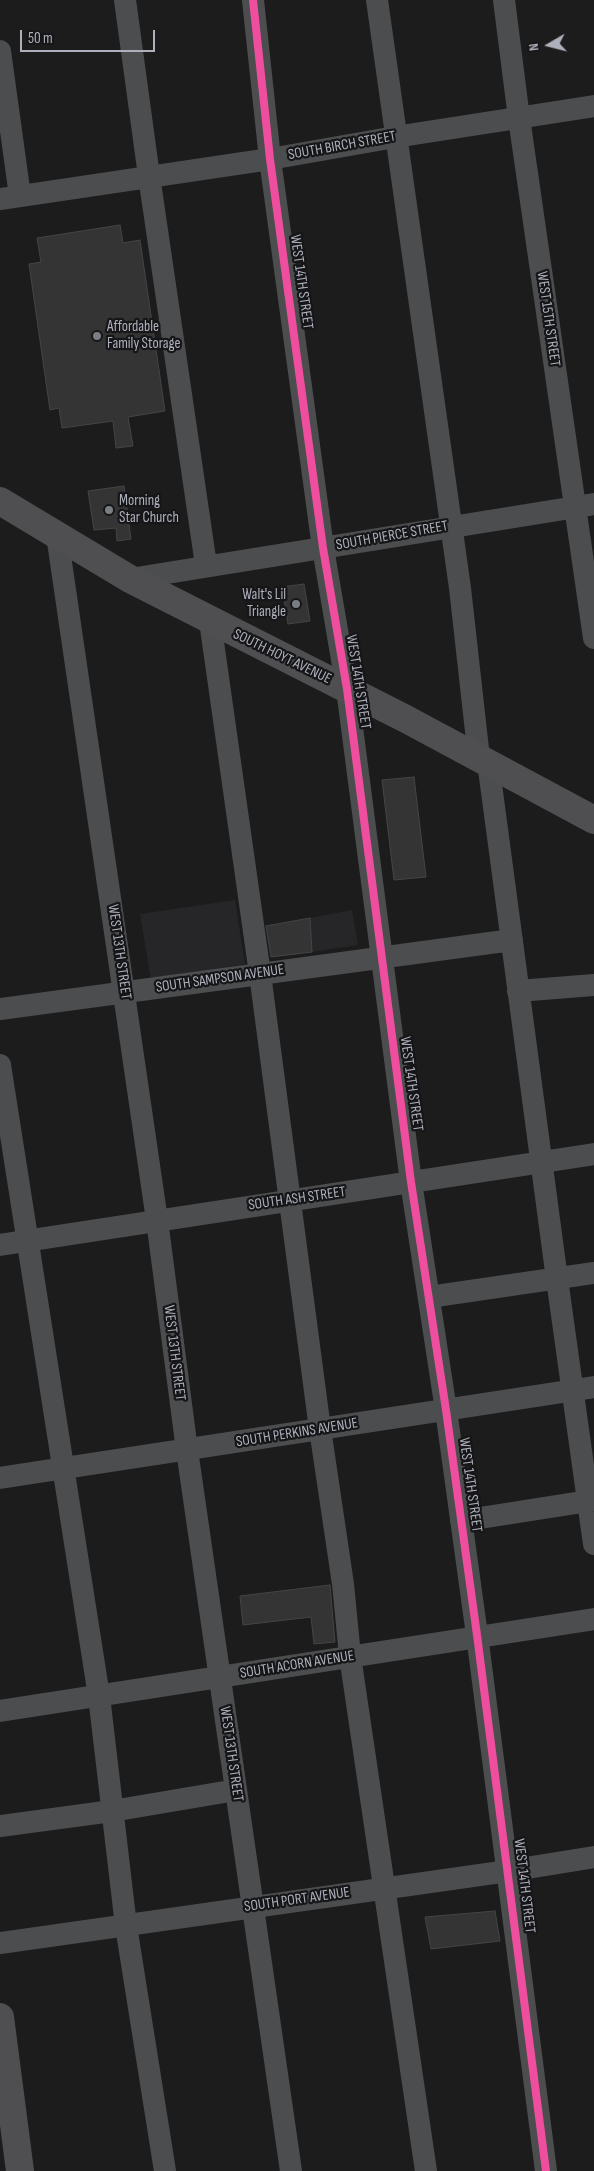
<!DOCTYPE html>
<style>
body{margin:0}
#map{position:relative;width:594px;height:2171px;overflow:hidden;background:#1c1c1c;font-family:"Sofia Sans Condensed",sans-serif}
canvas{display:block}
.north{position:absolute;left:524px;top:20px;width:50px;height:50px;-webkit-text-stroke:4px #161618;paint-order:stroke;rotate:262deg;font-size:14px;font-weight:700;line-height:20px;text-align:center;color:#aeb1bc}
.north::after{content:'';display:block;margin:auto;width:18px;height:22px;background:#aeb1bc;clip-path:polygon(50% 0,100% 100%,50% 72%,0 100%)}
.scale{position:absolute;left:20px;top:30px;width:135px;height:22px;box-sizing:border-box;border:2px solid #aeb1bc;border-top:0;padding-left:6px;font-size:15px;line-height:18px;white-space:nowrap;color:#aeb1bc;-webkit-text-stroke:4px #161618;paint-order:stroke}
</style>
<div id="map">
<canvas width="594" height="2171"></canvas>
<div class="north">N</div>
<div class="scale">50 m</div>
</div>
<script>
const ctx = document.querySelector('canvas').getContext('2d');
ctx.lineJoin = 'round';
function fillPath(path, color) {
  ctx.fillStyle = color;
  ctx.fill(path, 'evenodd');
}
function toPath(rows) {
  const path = new Path2D();
  for (const r of rows) {
    path.moveTo(r[0], r[1]);
    for (let i = 2; i < r.length; i += 2) path.lineTo(r[i], r[i + 1]);
  }
  return path;
}
function stroke(path, color, width, dash) {
  ctx.strokeStyle = color;
  ctx.lineWidth = width;
  ctx.lineCap = dash ? 'butt' : 'round';
  ctx.setLineDash(dash || []);
  ctx.stroke(path);
}
function write(font, color, halo, rows, align = 'center') {
  ctx.font = font + ' "Sofia Sans Condensed",sans-serif';
  ctx.lineWidth = 4.5;
  ctx.setLineDash([]);
  ctx.textBaseline = 'middle';
  ctx.strokeStyle = halo;
  ctx.fillStyle = color;
  for (const [text, x, y, turn = 0] of rows) {
    ctx.save();
    ctx.translate(x, y);
    ctx.rotate((+turn || 0) * Math.PI / 180);
    ctx.textAlign = isNaN(turn) ? turn : align;
    if (halo) ctx.strokeText(text, 0, 0);
    ctx.fillText(text, 0, 0);
    ctx.restore();
  }
}
const built = toPath([
 [235,900,245,964,151,980,140,914],
 [352,910,358,945,312,952,310,918]
]);
const building = toPath([
 [120,225,123,243,140,240,165,411,128,417,133,446,116,448,113,421,62,428,59,408,50,410,29,264,41,262,37,238,120,225],
 [124,486,131,539,117,541,116,528,94,530,88,491,124,486],
 [304,584,310,621,288,624,282,587,304,584],
 [414,777,426,877,394,880,382,780,414,777],
 [310,918,312,952,271,957,266,926,310,918],
 [330,1585,335,1642,314,1644,311,1617,243,1625,240,1596,330,1585],
 [495,1911,500,1941,431,1949,425,1917,495,1911]
]);
const minor = toPath([
 [125,0,149,176,206,565],
 [253,0,270,159,323,548,347,689,411,1182,446,1410,477,1635,546,2171],
 [377,0,460,588,479,758],
 [504,0,519,118,594,638],
 [0,51,20,196],
 [0,199,270,159,395,137,594,106],
 [57,535,157,1220,187,1450,291,2171],
 [130,579,594,504],
 [210,621,260,974,320,1429,343,1584,350,1656,426,2171],
 [488,762,557,1279,594,1544],
 [518,991,594,985],
 [0,1009,512,940],
 [0,1065,99,1696,126,1926,165,2171],
 [0,1245,594,1154],
 [429,1297,594,1273],
 [0,1478,594,1387],
 [461,1521,594,1500],
 [0,1711,594,1619],
 [0,1826,112,1811,236,1790],
 [0,1943,508,1871,594,1857]
]);
const major = toPath([
 [0,501,130,579,406,719,594,820],
 [0,2017,20,2171]
]);
const cycleway = toPath([
 [253,0,270,159,323,548,347,689,411,1182,446,1410,477,1635,546,2171]
]);
const markers = [
 [97,336,5,"#7b7d84"],
 [109,510,5,"#7b7d84"],
 [296,604,5,"#7b7d84"]
];
const streetNames = [
 ["SOUTH BIRCH STREET",342,146,-10],
 ["WEST 14TH STREET",301,282,82],
 ["WEST 15TH STREET",548,319,82],
 ["SOUTH PIERCE STREET",392,536,-10],
 ["SOUTH HOYT AVENUE",282,657,26],
 ["WEST 14TH STREET",358,682,81],
 ["WEST 13TH STREET",119,952,82],
 ["SOUTH SAMPSON AVENUE",220,979,-8],
 ["WEST 14TH STREET",411,1084,82],
 ["SOUTH ASH STREET",297,1199,-8],
 ["WEST 13TH STREET",174,1353,83],
 ["SOUTH PERKINS AVENUE",297,1433,-9],
 ["WEST 14TH STREET",470,1485,82],
 ["SOUTH ACORN AVENUE",297,1665,-9],
 ["WEST 13TH STREET",231,1754,82],
 ["WEST 14TH STREET",524,1886,83],
 ["SOUTH PORT AVENUE",297,1900,-8]
];
const poiNames = [
 ["Affordable",107,327],
 ["Family Storage",107,344],
 ["Morning",119,501],
 ["Star Church",119,518],
 ["Walt's Lil",286,595,"right"],
 ["Triangle",286,612,"right"]
];
fillPath(built, '#262628');
fillPath(building, '#343434');
stroke(building, '#444548', 1);
stroke(minor, '#4c4d4f', 22);
stroke(major, '#4f4f52', 28);
stroke(cycleway, '#ef4d9e', 8);
for (const [x, y, r, color] of markers) {
  const dot = new Path2D();
  dot.arc(x, y, r, 0, 2 * Math.PI);
  ctx.fillStyle = color;
  ctx.fill(dot);
  stroke(dot, '#161618', 2);
}
write('15px', '#aeb1bc', '#161618', streetNames);
write('15px', '#aeb1bc', '#161618', poiNames, 'left');
</script>
